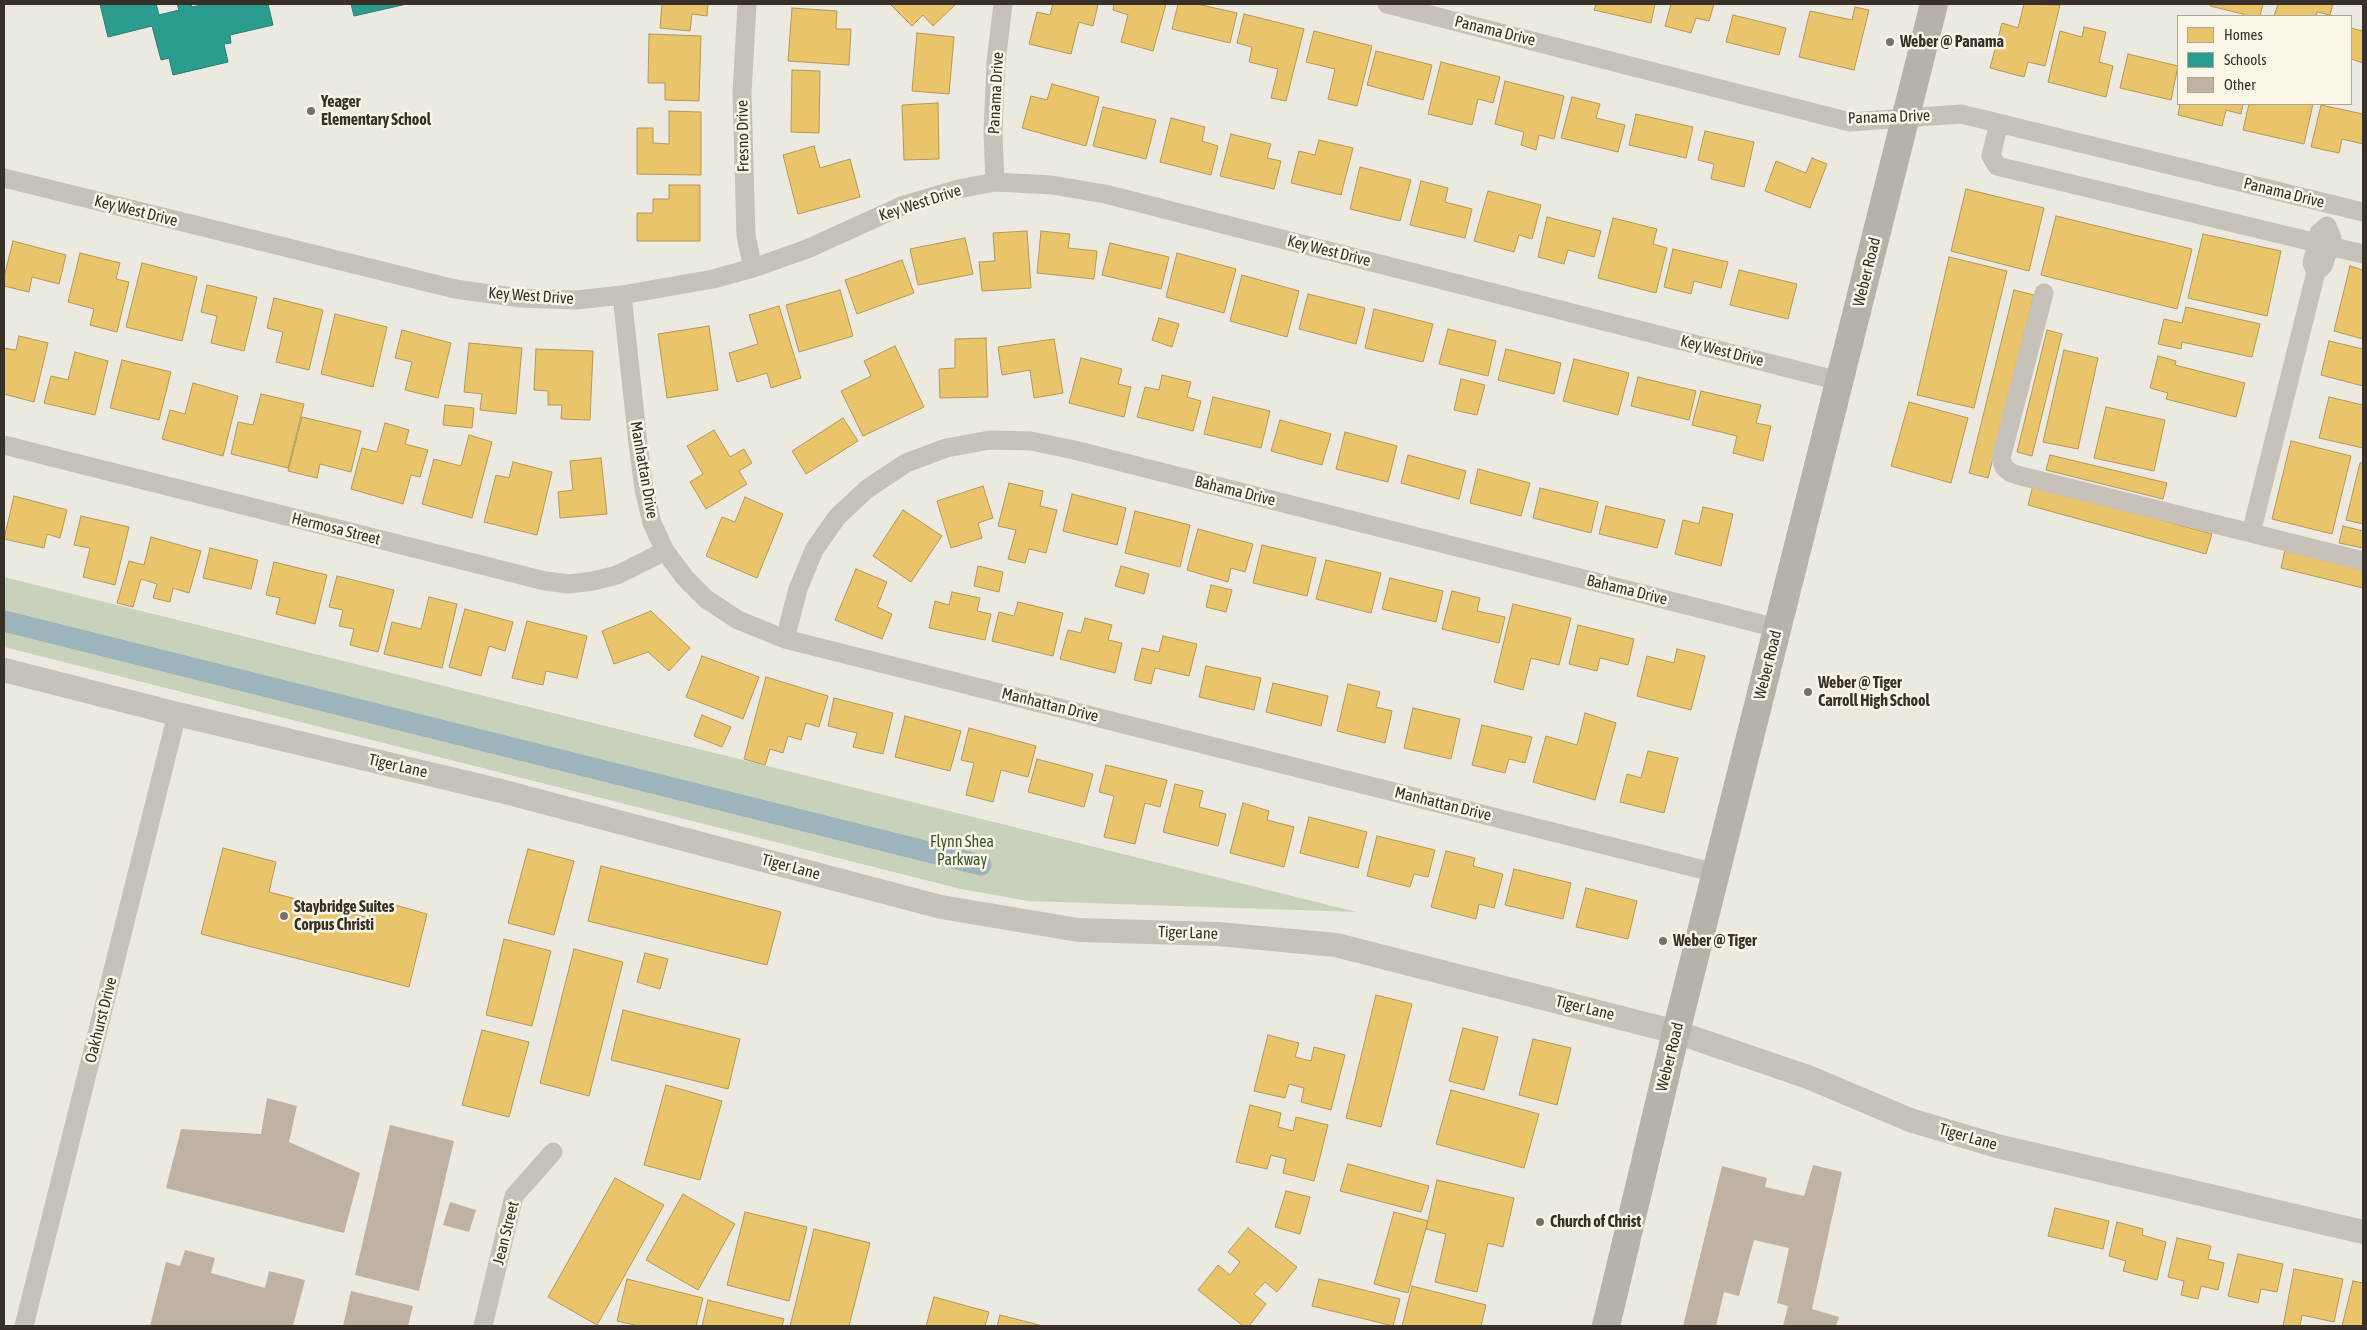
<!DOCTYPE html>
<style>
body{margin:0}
#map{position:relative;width:2367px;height:1330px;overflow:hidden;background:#ece9e0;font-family:"Asap Condensed",sans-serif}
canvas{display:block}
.frame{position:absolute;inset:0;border:5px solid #363028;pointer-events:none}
.legend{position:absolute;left:2177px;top:15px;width:175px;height:90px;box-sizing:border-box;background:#f9f5e7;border:1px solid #aba69b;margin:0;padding:6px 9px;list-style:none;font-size:15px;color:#363028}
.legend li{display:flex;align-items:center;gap:10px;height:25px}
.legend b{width:25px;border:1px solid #aba69b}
</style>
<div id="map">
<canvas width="2367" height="1330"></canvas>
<div class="frame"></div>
<ul class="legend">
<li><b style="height:14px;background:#e9c46a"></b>Homes</li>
<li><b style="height:14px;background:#2a9d8f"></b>Schools</li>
<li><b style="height:14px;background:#c0b2a2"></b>Other</li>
</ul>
</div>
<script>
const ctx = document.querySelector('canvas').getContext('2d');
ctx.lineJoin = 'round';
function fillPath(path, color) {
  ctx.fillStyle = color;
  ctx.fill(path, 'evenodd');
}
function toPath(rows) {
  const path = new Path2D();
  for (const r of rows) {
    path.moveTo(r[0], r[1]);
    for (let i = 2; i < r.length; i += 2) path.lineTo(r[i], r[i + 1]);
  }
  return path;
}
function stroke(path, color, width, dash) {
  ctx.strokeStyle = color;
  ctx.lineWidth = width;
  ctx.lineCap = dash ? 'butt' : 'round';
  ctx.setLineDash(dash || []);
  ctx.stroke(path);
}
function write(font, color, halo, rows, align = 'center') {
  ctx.font = font + ' "Asap Condensed",sans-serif';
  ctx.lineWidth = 5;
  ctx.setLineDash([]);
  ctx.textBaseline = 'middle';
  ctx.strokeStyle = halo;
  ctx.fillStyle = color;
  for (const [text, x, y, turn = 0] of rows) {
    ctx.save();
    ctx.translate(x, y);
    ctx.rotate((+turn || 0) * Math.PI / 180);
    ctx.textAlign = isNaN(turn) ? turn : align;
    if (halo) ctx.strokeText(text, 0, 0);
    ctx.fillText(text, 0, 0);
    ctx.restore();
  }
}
const green = toPath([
 [4,577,1357,912,1028,901,961,889,4,647]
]);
const homes = toPath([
 [662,4,708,4,707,16,692,14,690,31,660,28,662,4],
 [890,4,956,4,933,26,923,15,912,26,890,4],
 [1053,4,1098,4,1093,26,1079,22,1071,54,1029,44,1037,12,1050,15,1053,4],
 [1114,4,1166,4,1153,51,1121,42,1128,15,1113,10,1114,4],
 [1178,4,1197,4,1237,13,1230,43,1172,29,1178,4],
 [1596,4,1655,4,1651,23,1594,10,1596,4],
 [1671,4,1714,4,1709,21,1696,18,1691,33,1665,26,1671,4],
 [2024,4,2060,5,2045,66,2028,62,2024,77,1990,68,2002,23,2018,28,2024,4],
 [2210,4,2263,4,2260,16,2243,16,2243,14,2210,6,2210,4],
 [2278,4,2333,4,2330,15,2317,12,2316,16,2274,16,2278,4],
 [1855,7,1869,10,1854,70,1799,57,1810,11,1852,20,1855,7],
 [792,8,837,11,836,29,851,29,849,65,788,61,792,8],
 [1244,14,1304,29,1286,101,1271,98,1278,69,1249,62,1252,47,1237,43,1244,14],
 [1733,15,1786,28,1779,55,1726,42,1733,15],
 [2363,25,2363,63,2351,59,2351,28,2362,31,2363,25],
 [2084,27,2106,32,2099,62,2113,66,2106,97,2048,82,2060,31,2082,37,2084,27],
 [1314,31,1372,46,1357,106,1328,99,1335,69,1306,62,1314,31],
 [917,33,954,37,949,94,912,91,917,33],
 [649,34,701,36,699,101,665,100,665,83,648,83,649,34],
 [1376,51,1432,65,1423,100,1367,85,1376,51],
 [2128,54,2178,66,2171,100,2120,88,2128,54],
 [1441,62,1500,77,1493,103,1478,99,1472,125,1428,114,1441,62],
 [792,70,820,71,819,133,791,132,792,70],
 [1505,81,1564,96,1554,139,1539,135,1536,150,1521,145,1524,132,1495,124,1505,81],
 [1052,84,1099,97,1086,146,1022,128,1031,96,1047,100,1052,84],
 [1572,97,1600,104,1596,118,1625,125,1618,152,1561,138,1572,97],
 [938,103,939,159,904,160,902,105,938,103],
 [2180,104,2243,104,2241,114,2226,110,2222,126,2178,115,2180,104],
 [2249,104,2313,104,2304,144,2243,130,2249,104],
 [2321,105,2363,114,2363,144,2342,139,2339,153,2311,147,2321,105],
 [1103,107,1156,120,1146,159,1093,146,1103,107],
 [669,111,701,112,701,175,637,174,637,128,653,128,653,143,669,144,669,111],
 [1636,114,1693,127,1686,158,1629,145,1636,114],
 [1171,118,1205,127,1202,141,1218,146,1211,175,1160,162,1171,118],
 [1705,131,1754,142,1744,187,1711,179,1714,164,1698,160,1705,131],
 [1231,134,1271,144,1267,158,1281,161,1274,189,1220,176,1231,134],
 [1319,140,1353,148,1341,195,1291,183,1299,151,1315,155,1319,140],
 [814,146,820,168,850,159,860,197,798,214,783,155,814,146],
 [1812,158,1827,164,1810,208,1765,191,1776,161,1806,173,1812,158],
 [1360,167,1411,180,1400,221,1350,209,1360,167],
 [1421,181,1448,188,1445,202,1472,209,1465,238,1410,225,1421,181],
 [669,185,700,185,700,241,637,241,637,213,653,213,653,199,669,199,669,185],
 [1966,189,2044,208,2029,271,1951,251,1966,189],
 [1488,191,1541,205,1532,239,1519,235,1514,252,1474,241,1488,191],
 [2056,216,2192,249,2177,309,2041,275,2056,216],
 [1547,217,1601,231,1594,257,1568,250,1564,264,1538,257,1547,217],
 [1613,218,1657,229,1653,244,1667,248,1656,293,1598,278,1613,218],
 [1027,231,1031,288,982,291,979,262,995,261,993,233,1027,231],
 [1041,231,1070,234,1068,248,1097,251,1094,279,1037,273,1041,231],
 [2203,234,2281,251,2267,316,2188,298,2203,234],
 [965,238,973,274,918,285,910,249,965,238],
 [13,241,66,255,59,284,32,277,29,292,4,286,4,277,13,241],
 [1110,243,1169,257,1161,289,1102,275,1110,243],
 [1673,249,1728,262,1721,288,1694,281,1691,294,1664,287,1673,249],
 [80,253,120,263,116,279,129,282,117,332,90,325,94,309,68,302,80,253],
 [1177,253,1236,269,1224,313,1166,297,1177,253],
 [1949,257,2007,271,1974,408,1917,395,1949,257],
 [902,260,914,293,857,314,845,280,902,260],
 [142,263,197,277,182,341,126,327,142,263],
 [2350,266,2363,270,2363,339,2334,331,2350,266],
 [1739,270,1797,284,1788,319,1730,305,1739,270],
 [1242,275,1299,291,1287,337,1230,321,1242,275],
 [207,285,257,297,244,351,211,343,217,316,201,312,207,285],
 [840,290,853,336,799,352,786,305,840,290],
 [2014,290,2034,295,1988,478,1969,473,2014,290],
 [1308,294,1365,308,1356,344,1299,329,1308,294],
 [274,298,323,310,309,370,276,362,283,332,267,328,274,298],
 [779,306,801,378,771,388,767,373,737,382,729,353,758,344,749,315,779,306],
 [2186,307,2260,324,2252,357,2182,342,2181,349,2158,344,2164,319,2182,323,2186,307],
 [1374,309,1433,324,1423,362,1365,348,1374,309],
 [335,314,387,327,373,387,321,374,335,314],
 [1159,318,1179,324,1172,347,1152,340,1159,318],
 [709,326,718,390,667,398,658,334,709,326],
 [1448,329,1496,341,1488,376,1439,364,1448,329],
 [402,330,451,343,438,398,405,390,412,362,395,358,402,330],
 [2047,330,2062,334,2032,456,2017,452,2047,330],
 [19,336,48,343,34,402,4,394,4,348,16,350,19,336],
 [986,338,988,397,940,398,939,369,955,368,955,339,986,338],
 [1054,339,1063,393,1034,398,1030,370,1002,375,998,347,1054,339],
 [2329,341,2363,349,2363,386,2321,375,2329,341],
 [469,343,522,348,516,414,480,410,482,394,464,392,469,343],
 [895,346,924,407,863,436,841,391,871,376,864,361,895,346],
 [536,349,593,351,590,420,561,419,562,405,548,405,548,391,534,390,536,349],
 [1506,349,1561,363,1554,394,1498,380,1506,349],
 [2064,350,2098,358,2078,449,2043,442,2064,350],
 [75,352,108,361,95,415,44,403,51,376,68,380,75,352],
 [2158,356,2176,361,2175,365,2245,383,2236,417,2166,399,2168,393,2150,388,2158,356],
 [1081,358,1122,369,1118,384,1131,387,1124,417,1069,403,1081,358],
 [1574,359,1629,373,1618,415,1563,401,1574,359],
 [122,360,171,372,159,420,110,408,122,360],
 [1162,375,1191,382,1187,397,1201,401,1193,431,1137,417,1145,387,1159,390,1162,375],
 [1638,377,1696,391,1689,420,1631,406,1638,377],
 [1461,379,1485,385,1477,415,1454,410,1461,379],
 [193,383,238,396,223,456,162,439,170,410,185,414,193,383],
 [1701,391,1761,405,1756,423,1771,426,1763,461,1733,453,1737,436,1692,425,1701,391],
 [261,394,304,404,288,468,231,454,238,422,253,425,261,394],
 [1213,397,1270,411,1261,448,1204,434,1213,397],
 [2329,397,2363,405,2363,448,2319,438,2329,397],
 [1909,402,1968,418,1951,483,1891,466,1909,402],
 [445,405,474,408,472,428,443,425,445,405],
 [2106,407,2165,420,2154,471,2094,458,2106,407],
 [302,417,361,431,351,472,320,464,317,478,288,471,302,417],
 [843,418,858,441,806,474,792,451,843,418],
 [1280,420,1331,434,1322,465,1271,451,1280,420],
 [385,423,409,430,405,444,428,450,420,477,411,475,403,504,351,489,362,448,377,452,385,423],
 [714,430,730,457,744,449,752,463,739,471,747,484,706,509,690,482,703,474,687,446,714,430],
 [1345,432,1397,446,1388,482,1336,469,1345,432],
 [469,435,492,442,472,518,422,504,434,459,461,466,469,435],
 [2291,441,2351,456,2332,534,2272,519,2291,441],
 [1408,455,1466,471,1459,499,1401,483,1408,455],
 [2050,455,2167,483,2163,499,2046,470,2050,455],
 [601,458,607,514,560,518,558,492,573,490,570,461,601,458],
 [513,462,552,472,537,535,484,522,496,475,509,478,513,462],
 [2360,463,2363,463,2363,524,2346,520,2360,463],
 [1478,469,1530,483,1521,516,1470,503,1478,469],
 [1009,483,1043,491,1040,506,1057,510,1046,553,1029,549,1025,563,1008,559,1016,530,998,526,1009,483],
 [2033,485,2212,534,2206,554,2028,505,2033,485],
 [983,486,993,518,978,523,982,538,951,548,937,501,983,486],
 [1540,488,1598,502,1591,533,1533,518,1540,488],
 [1072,494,1126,508,1117,545,1063,531,1072,494],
 [14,496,67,510,60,538,47,534,44,548,4,539,14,496],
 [745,497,783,514,757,578,706,556,722,517,735,522,745,497],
 [1606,506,1665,520,1657,548,1599,534,1606,506],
 [1703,507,1733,514,1721,566,1675,554,1683,520,1699,524,1703,507],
 [903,510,942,536,911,582,873,556,903,510],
 [1135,511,1190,525,1180,567,1125,553,1135,511],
 [81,516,129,527,115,585,83,577,90,548,74,545,81,516],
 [2343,526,2363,531,2363,548,2339,543,2343,526],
 [1198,529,1253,544,1245,572,1231,568,1228,582,1187,570,1198,529],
 [151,537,201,551,189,593,173,588,170,602,153,598,157,584,141,579,133,607,117,603,129,561,144,565,151,537],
 [1262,545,1316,558,1307,596,1253,583,1262,545],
 [210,548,258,560,251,589,203,578,210,548],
 [2285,550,2363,569,2363,588,2281,568,2285,550],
 [1326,560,1381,573,1371,613,1316,599,1326,560],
 [274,562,327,575,315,624,276,614,280,598,266,595,274,562],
 [978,566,1003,572,999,592,974,586,978,566],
 [1121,566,1149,574,1144,594,1115,586,1121,566],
 [856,569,887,582,877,607,892,614,882,639,835,620,856,569],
 [337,576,394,590,378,652,350,645,354,629,339,626,343,610,329,607,337,576],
 [1390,578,1443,591,1436,622,1382,609,1390,578],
 [1211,585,1232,590,1226,612,1206,607,1211,585],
 [1452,591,1480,598,1477,611,1505,617,1499,643,1442,629,1452,591],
 [952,592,980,598,977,611,991,614,985,640,929,628,935,601,949,605,952,592],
 [429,597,457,604,442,668,384,654,392,622,421,629,429,597],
 [1018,602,1063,613,1053,656,992,641,999,612,1014,616,1018,602],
 [1513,604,1571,618,1559,665,1531,658,1523,690,1494,682,1513,604],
 [465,609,513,622,505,651,489,646,481,676,449,667,465,609],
 [651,611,690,648,669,671,648,652,614,664,602,631,651,611],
 [1085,618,1112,625,1108,640,1122,643,1115,673,1060,659,1068,630,1081,633,1085,618],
 [527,621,587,636,577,678,546,671,543,685,512,678,527,621],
 [1578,625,1634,639,1628,665,1600,658,1597,671,1569,664,1578,625],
 [1163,636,1197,644,1189,676,1155,668,1151,684,1134,680,1142,648,1159,652,1163,636],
 [1677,649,1705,656,1691,710,1637,696,1647,656,1674,663,1677,649],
 [702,656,759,677,743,719,686,697,702,656],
 [1206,666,1261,678,1254,710,1199,697,1206,666],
 [766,677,828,696,819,727,806,723,801,740,788,736,783,753,770,749,765,765,744,759,766,677],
 [1273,683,1328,696,1321,726,1266,712,1273,683],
 [1348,684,1380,692,1376,707,1392,711,1385,743,1337,731,1348,684],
 [834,698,893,713,883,754,853,747,857,733,828,726,834,698],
 [1413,708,1460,719,1451,759,1404,748,1413,708],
 [1585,713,1616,723,1595,800,1533,782,1546,736,1577,745,1585,713],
 [702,715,731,727,722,747,694,736,702,715],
 [905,716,961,731,950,771,895,757,905,716],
 [1482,725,1532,737,1525,763,1509,759,1505,773,1472,765,1482,725],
 [969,728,1036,746,1028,777,1001,770,993,802,966,795,974,763,961,760,969,728],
 [1648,751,1678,758,1664,813,1620,802,1627,774,1641,778,1648,751],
 [1037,759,1093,774,1084,807,1028,792,1037,759],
 [1106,765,1167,780,1160,807,1145,803,1135,844,1104,837,1114,796,1099,792,1106,765],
 [1175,784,1203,791,1199,807,1226,814,1218,846,1163,832,1175,784],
 [1243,803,1269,811,1267,820,1294,827,1284,867,1230,853,1243,803],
 [1309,817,1367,832,1358,868,1300,853,1309,817],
 [1377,836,1435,850,1428,877,1414,874,1410,887,1367,876,1377,836],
 [223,848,276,862,269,892,369,918,374,899,427,914,409,987,201,934,223,848],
 [528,849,574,861,554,935,508,923,528,849],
 [1446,851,1475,858,1473,866,1503,874,1494,908,1479,904,1476,919,1431,907,1446,851],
 [601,866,781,912,767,965,588,921,601,866],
 [1514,869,1571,883,1563,919,1505,905,1514,869],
 [1586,888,1637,901,1628,939,1576,927,1586,888],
 [504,939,551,951,532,1026,486,1015,504,939],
 [574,949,623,962,589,1096,540,1083,574,949],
 [645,953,668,959,660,989,637,982,645,953],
 [1376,995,1412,1004,1381,1127,1346,1118,1376,995],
 [623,1010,740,1039,728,1089,611,1060,623,1010],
 [1463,1028,1498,1037,1484,1090,1449,1081,1463,1028],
 [482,1030,529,1042,509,1117,462,1105,482,1030],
 [1268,1035,1299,1043,1295,1057,1311,1061,1314,1047,1345,1055,1331,1110,1301,1102,1304,1088,1289,1084,1285,1098,1254,1091,1268,1035],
 [1533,1039,1571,1048,1557,1105,1519,1095,1533,1039],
 [666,1085,722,1101,700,1180,644,1165,666,1085],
 [1451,1090,1539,1114,1524,1168,1436,1144,1451,1090],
 [1250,1105,1281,1113,1278,1127,1293,1131,1296,1117,1328,1125,1314,1181,1283,1173,1286,1159,1271,1155,1267,1169,1236,1162,1250,1105],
 [1348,1164,1429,1186,1421,1212,1340,1191,1348,1164],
 [615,1178,664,1205,597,1325,548,1297,615,1178],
 [1437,1180,1514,1198,1503,1247,1488,1243,1477,1292,1435,1282,1446,1234,1426,1229,1437,1180],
 [1286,1191,1310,1197,1300,1234,1275,1227,1286,1191],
 [683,1194,735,1224,698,1290,646,1260,683,1194],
 [2055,1208,2109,1221,2103,1249,2048,1236,2055,1208],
 [745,1212,807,1227,789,1301,727,1285,745,1212],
 [1394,1212,1428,1221,1408,1293,1374,1284,1394,1212],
 [2117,1222,2143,1229,2142,1235,2166,1242,2157,1280,2123,1271,2126,1261,2109,1256,2117,1222],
 [1248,1228,1297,1267,1277,1292,1265,1282,1254,1294,1266,1304,1249,1326,1243,1326,1198,1290,1218,1265,1230,1275,1240,1262,1228,1252,1248,1228],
 [814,1229,870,1243,849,1326,790,1326,814,1229],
 [2177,1238,2211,1246,2208,1259,2224,1263,2218,1290,2201,1286,2198,1299,2181,1295,2184,1281,2168,1277,2177,1238],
 [2238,1254,2283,1264,2277,1292,2261,1289,2258,1303,2228,1296,2238,1254],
 [2294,1269,2343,1279,2334,1322,2302,1315,2300,1326,2283,1326,2294,1269],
 [627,1279,703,1298,696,1326,639,1326,617,1321,627,1279],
 [1319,1279,1400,1299,1393,1326,1312,1306,1319,1279],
 [2353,1281,2363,1283,2363,1326,2342,1326,2353,1281],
 [1412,1286,1486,1305,1481,1326,1402,1326,1412,1286],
 [934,1297,989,1312,985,1326,926,1326,934,1297],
 [708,1300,784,1319,782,1326,702,1326,708,1300],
 [1000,1315,1043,1326,997,1326,1000,1315]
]);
const schools = toPath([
 [100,4,156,4,159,15,179,10,177,4,191,4,192,7,206,4,268,4,273,25,230,35,231,43,224,44,228,62,173,75,169,58,161,60,152,26,108,37,100,4],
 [351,4,407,4,354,16,351,4]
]);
const canal = toPath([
 [4,621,981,865]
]);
const building = toPath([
 [267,1098,297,1106,289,1142,360,1173,344,1233,166,1188,181,1129,261,1134],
 [390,1125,454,1141,419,1291,355,1275],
 [1813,1165,1842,1172,1812,1309,1839,1317,1836,1326,1783,1326,1788,1306,1777,1303,1789,1248,1754,1240,1739,1296,1724,1292,1716,1326,1683,1326,1722,1166,1767,1178,1765,1187,1804,1196],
 [450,1202,476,1210,469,1232,443,1225],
 [185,1250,215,1258,211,1273,265,1288,269,1271,305,1280,293,1326,150,1326,166,1262,180,1266],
 [351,1291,413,1306,408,1326,343,1326]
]);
const minor = toPath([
 [747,4,742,93,746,236,753,268],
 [1387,4,1850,122,1961,114,2363,212],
 [1999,123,1991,156,1997,166,2363,254],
 [4,178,455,289,520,298,576,300,622,295,713,279,753,268,807,249,904,205,958,189,995,182,1052,185,1105,194,1839,381],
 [995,182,993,133,996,62,1003,4],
 [2327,226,2332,238,2323,266,2316,272,2312,263,2317,243,2319,233,2327,226],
 [2044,293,2001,458,2004,467,2011,473,2021,476,2251,533,2316,272],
 [622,295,638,444,644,489,652,523,665,551,685,578,706,599,738,620,785,639,1716,873],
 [4,445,545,581,569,584,593,581,617,575,665,551],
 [2251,533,2363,561],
 [785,639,798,589,814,550,837,517,867,489,906,463,946,448,990,440,1031,441,1074,450,1777,628],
 [24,1326,177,714],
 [483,1326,514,1196,553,1152]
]);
const tertiary = toPath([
 [4,670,177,714,501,791,941,907,1078,930,1218,934,1336,945,1676,1032,1808,1077,1910,1120,1997,1146,2363,1232]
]);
const secondary = toPath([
 [1606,1326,1676,1032,1934,4]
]);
const markers = [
 [1890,42,5,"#767168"],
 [311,111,5,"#767168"],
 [1808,692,5,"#767168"],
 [284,916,5,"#767168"],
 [1663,941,5,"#767168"],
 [1540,1222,5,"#767168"]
];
const streetNames = [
 ["Panama Drive",1495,31,14],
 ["Panama Drive",996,93,-87],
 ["Panama Drive",1889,117,-2],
 ["Fresno Drive",743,136,-91],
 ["Panama Drive",2284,193,14],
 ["Key West Drive",920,203,-18],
 ["Key West Drive",136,211,14],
 ["Key West Drive",1329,251,14],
 ["Weber Road",1867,272,-76],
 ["Key West Drive",531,296,4],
 ["Key West Drive",1722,351,14],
 ["Manhattan Drive",644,470,80],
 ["Bahama Drive",1235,491,14],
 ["Hermosa Street",336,529,14],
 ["Bahama Drive",1627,590,14],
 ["Weber Road",1768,665,-76],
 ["Manhattan Drive",1050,705,14],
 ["Tiger Lane",398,766,13],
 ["Manhattan Drive",1443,804,14],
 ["Tiger Lane",791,867,15],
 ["Tiger Lane",1188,933,2],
 ["Tiger Lane",1585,1008,14],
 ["Oakhurst Drive",101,1020,-76],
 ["Weber Road",1670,1057,-76],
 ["Tiger Lane",1968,1137,16],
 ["Jean Street",506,1233,-76]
];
const poiNames = [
 ["Weber @ Panama",1900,42],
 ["Yeager",321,102],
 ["Elementary School",321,120],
 ["Weber @ Tiger",1818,683],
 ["Carroll High School",1818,701],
 ["Staybridge Suites",294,907],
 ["Corpus Christi",294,925],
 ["Weber @ Tiger",1673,941],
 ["Church of Christ",1550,1222]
];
const parkNames = [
 ["Flynn Shea",962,842],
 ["Parkway",962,860]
];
fillPath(green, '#c8d2ba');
fillPath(homes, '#e9c46a');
stroke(homes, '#b39856', 1);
fillPath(schools, '#2a9d8f');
stroke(schools, '#2e7c70', 1);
stroke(canal, '#9cb5bd', 21);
fillPath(building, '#c0b2a2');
stroke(minor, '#c5c1b9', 19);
stroke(tertiary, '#c5c1b9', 24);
stroke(secondary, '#b6b2a9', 28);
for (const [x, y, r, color] of markers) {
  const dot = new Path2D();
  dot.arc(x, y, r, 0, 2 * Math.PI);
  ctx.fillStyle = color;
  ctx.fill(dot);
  stroke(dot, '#f9f5e7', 2);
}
write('16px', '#363028', '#f9f5e7', streetNames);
write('bold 16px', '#363028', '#f9f5e7', poiNames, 'left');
write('16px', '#3b542b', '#f9f5e7', parkNames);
</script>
